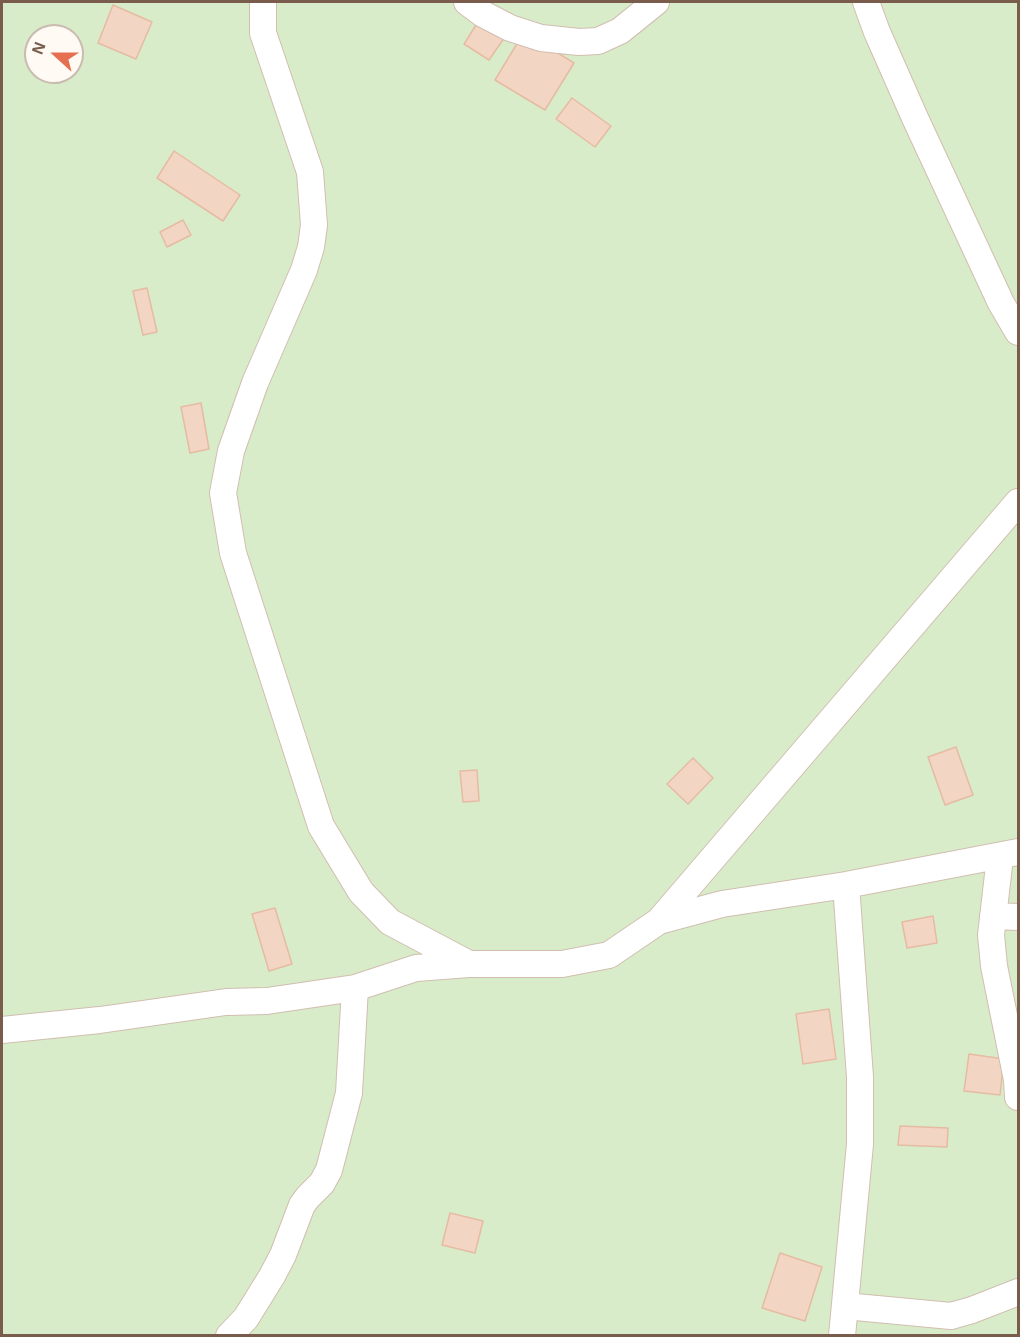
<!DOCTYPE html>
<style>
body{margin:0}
#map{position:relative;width:1020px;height:1337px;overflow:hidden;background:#fdf6ec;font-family:Helvetica,sans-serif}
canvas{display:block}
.frame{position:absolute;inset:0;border:3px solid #7a5c4d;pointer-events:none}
.north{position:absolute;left:24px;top:24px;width:60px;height:60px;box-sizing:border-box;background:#fffaf3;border:2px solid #cabbb1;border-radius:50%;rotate:291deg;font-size:16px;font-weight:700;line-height:24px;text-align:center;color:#7a5c4d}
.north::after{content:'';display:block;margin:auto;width:21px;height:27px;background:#e76f51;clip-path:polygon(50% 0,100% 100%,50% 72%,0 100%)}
</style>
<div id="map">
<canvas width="1020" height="1337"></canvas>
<div class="frame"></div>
<div class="north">N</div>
</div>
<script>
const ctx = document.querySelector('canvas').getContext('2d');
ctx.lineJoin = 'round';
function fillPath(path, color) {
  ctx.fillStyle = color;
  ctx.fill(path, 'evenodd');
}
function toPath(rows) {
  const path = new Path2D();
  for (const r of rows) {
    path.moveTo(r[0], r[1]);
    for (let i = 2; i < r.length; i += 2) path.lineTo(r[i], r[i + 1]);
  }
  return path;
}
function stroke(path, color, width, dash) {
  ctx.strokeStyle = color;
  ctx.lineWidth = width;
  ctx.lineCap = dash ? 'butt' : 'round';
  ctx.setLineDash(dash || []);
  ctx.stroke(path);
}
const green = toPath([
 [2,2,1018,2,1018,1335,2,1335],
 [36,36,72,36,72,72,36,72]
]);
const building = toPath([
 [113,5,152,22,136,59,98,43,113,5],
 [483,14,509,31,489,60,464,44,483,14],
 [524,32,574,63,545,110,495,80,524,32],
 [572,98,611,126,595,147,556,119,572,98],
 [174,151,240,195,223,221,157,178,174,151],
 [183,220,191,235,167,247,160,232,183,220],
 [147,288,157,332,143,335,133,291,147,288],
 [201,403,209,449,190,453,181,407,201,403],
 [956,747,973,795,945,805,928,757,956,747],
 [693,758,713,778,688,804,667,784,693,758],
 [477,770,479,801,463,802,460,771,477,770],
 [275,908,292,964,269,971,252,914,275,908],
 [933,916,937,943,907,948,902,922,933,916],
 [829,1009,836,1059,803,1064,796,1014,829,1009],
 [969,1054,1004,1059,1000,1095,964,1091,969,1054],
 [900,1126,948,1128,947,1147,898,1145,900,1126],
 [450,1213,483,1221,475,1253,442,1245,450,1213],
 [780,1253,822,1267,805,1321,762,1308,780,1253]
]);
const minor = toPath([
 [263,2,263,33,310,172,314,225,311,247,304,270,255,383,231,451,223,493,233,553,321,826,361,892,390,922,469,964],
 [467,2,483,14,510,28,541,38,579,42,598,41,620,31,656,2],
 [866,2,877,32,915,118,1001,303,1018,332],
 [1000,857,991,935,994,966,1017,1080,1018,1097],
 [993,916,1018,917],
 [659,921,1018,502],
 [2,1030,100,1020,226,1002,267,1001,355,988,416,968,469,964,562,964,609,955,659,921,722,904,846,885,1018,852],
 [845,1306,951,1316,972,1310,1018,1292],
 [229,1336,246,1318,272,1276,283,1255,302,1205,308,1197,322,1183,329,1170,349,1093,355,988],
 [842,1336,860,1144,860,1077,846,885]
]);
fillPath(green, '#d8ecc9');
fillPath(building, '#f3d5c3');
stroke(building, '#e6bba3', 1.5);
stroke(minor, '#d1beb0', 28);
stroke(minor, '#fff', 26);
</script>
